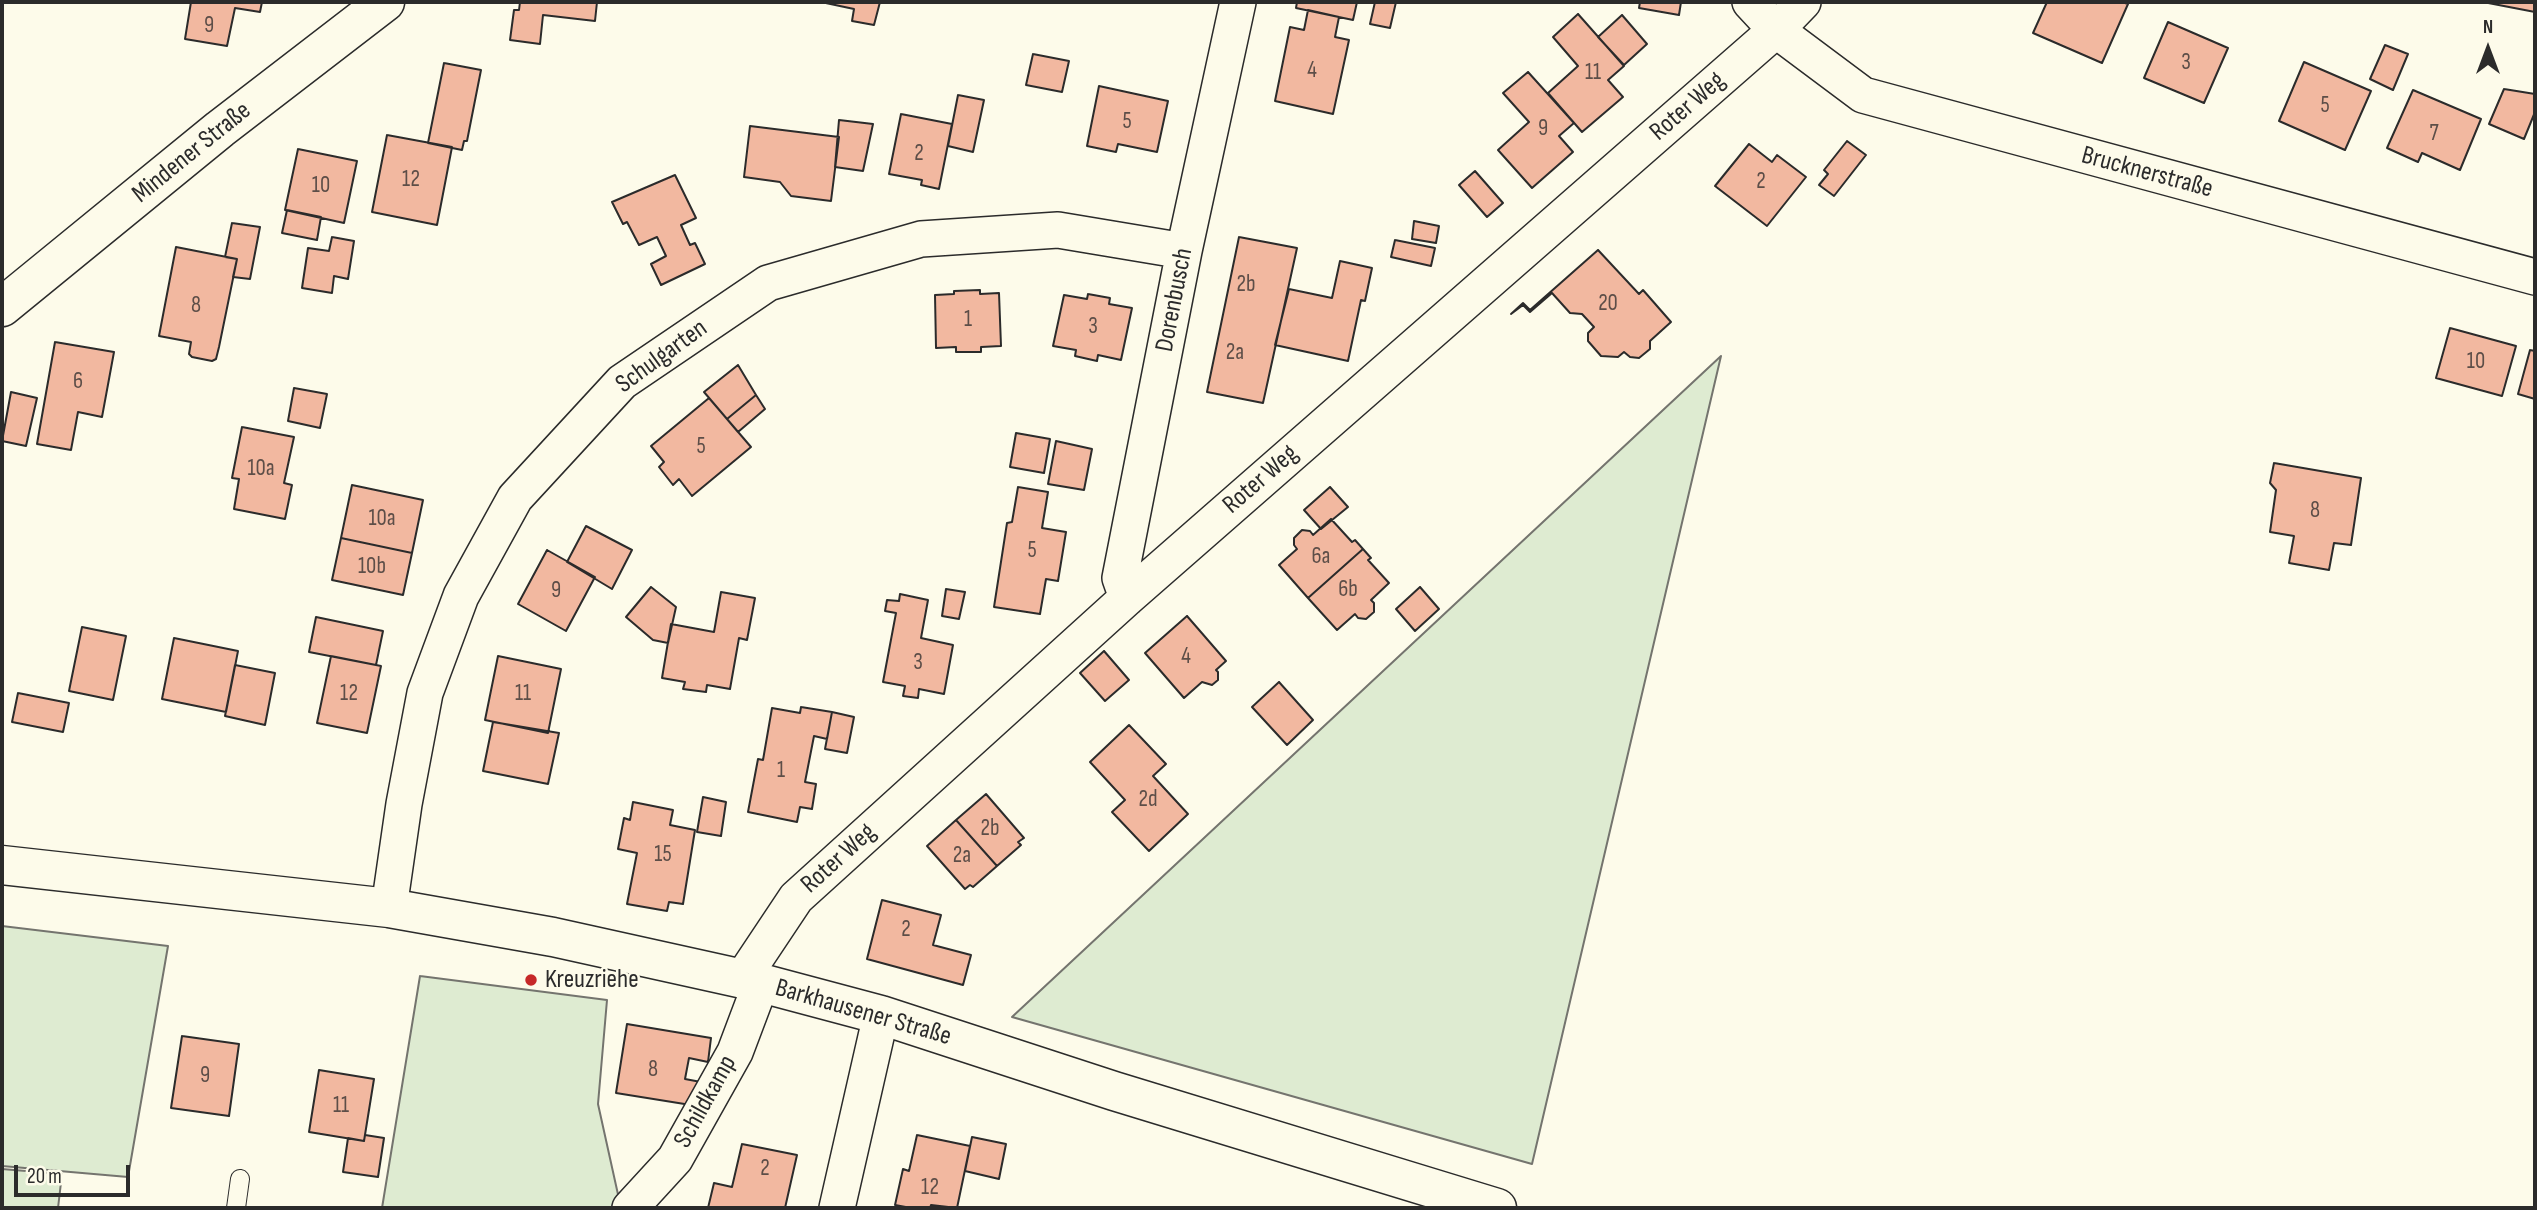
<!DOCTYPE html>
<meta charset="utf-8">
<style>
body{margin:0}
#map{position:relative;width:2537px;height:1210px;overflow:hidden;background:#fdfbea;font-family:"Sofia Sans Condensed",sans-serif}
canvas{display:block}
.frame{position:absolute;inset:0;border:4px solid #2b2b2b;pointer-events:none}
.north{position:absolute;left:2453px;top:14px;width:70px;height:70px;-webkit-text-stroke:5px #fdfbea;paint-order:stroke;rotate:0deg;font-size:19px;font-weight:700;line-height:28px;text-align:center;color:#2b2b2b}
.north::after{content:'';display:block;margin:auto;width:24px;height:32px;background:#2b2b2b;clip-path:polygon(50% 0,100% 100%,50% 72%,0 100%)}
.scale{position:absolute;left:14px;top:1165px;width:116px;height:32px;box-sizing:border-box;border:4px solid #2b2b2b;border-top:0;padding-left:9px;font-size:21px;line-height:24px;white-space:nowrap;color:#2b2b2b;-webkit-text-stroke:5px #fdfbea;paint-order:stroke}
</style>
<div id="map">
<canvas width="2537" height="1210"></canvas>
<div class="frame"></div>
<div class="north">N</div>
<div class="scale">20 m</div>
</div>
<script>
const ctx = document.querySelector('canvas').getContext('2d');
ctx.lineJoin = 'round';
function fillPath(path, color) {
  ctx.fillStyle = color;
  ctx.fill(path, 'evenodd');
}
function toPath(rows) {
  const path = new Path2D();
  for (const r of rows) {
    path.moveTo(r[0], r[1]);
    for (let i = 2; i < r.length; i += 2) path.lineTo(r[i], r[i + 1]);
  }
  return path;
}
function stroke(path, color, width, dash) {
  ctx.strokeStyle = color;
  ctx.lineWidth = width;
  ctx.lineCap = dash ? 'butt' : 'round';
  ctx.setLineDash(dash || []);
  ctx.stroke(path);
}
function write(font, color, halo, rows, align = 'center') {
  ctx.font = font + ' "Sofia Sans Condensed",sans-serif';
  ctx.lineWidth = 5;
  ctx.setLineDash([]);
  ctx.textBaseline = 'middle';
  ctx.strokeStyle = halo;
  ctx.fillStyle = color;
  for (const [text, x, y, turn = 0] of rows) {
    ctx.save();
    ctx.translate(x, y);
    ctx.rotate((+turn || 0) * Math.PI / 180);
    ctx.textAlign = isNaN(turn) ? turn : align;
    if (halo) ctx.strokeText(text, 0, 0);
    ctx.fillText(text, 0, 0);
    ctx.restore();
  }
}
const green = toPath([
 [1721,356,1532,1164,1012,1017,1721,356],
 [2,926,168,946,128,1177,2,1166,2,926],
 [420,976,607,1000,598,1104,621,1208,382,1208,420,976],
 [2,1169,62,1174,58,1208,2,1208,2,1169]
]);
const building = toPath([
 [191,2,262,2,260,12,235,8,227,46,185,39,191,2],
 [520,2,597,2,595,21,543,15,540,44,510,40,514,10,519,10,520,2],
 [821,2,880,2,874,25,852,21,854,9,821,2],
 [1297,2,1357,2,1353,20,1296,8,1297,2],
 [1375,2,1396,2,1390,28,1370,24,1375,2],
 [1640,2,1681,2,1679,15,1639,8,1640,2],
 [2047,2,2122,2,2128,4,2102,63,2033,33,2047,2],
 [2483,2,2535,2,2535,12,2483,2],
 [1308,10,1339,17,1335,37,1349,40,1333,114,1275,101,1290,27,1304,30,1308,10],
 [1578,14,1624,66,1608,80,1623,97,1582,132,1548,93,1578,66,1553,37,1578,14],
 [1622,15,1647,44,1624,65,1598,37,1622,15],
 [2168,22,2228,48,2204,103,2144,78,2168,22],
 [2385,45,2408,54,2393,90,2370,79,2385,45],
 [1033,54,1069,61,1062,92,1026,85,1033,54],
 [2304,62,2371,91,2345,150,2279,121,2304,62],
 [444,63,481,70,467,141,464,141,462,150,428,143,444,63],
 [1528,72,1574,123,1559,136,1573,152,1532,188,1498,150,1529,122,1503,93,1528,72],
 [1099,86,1168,101,1157,152,1118,144,1116,152,1087,146,1099,86],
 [2504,89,2535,94,2535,112,2524,139,2489,124,2504,89],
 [2413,90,2481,119,2460,170,2422,153,2418,162,2387,148,2413,90],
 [958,95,984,100,973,152,948,146,958,95],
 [901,114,952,124,939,189,921,185,922,180,889,174,901,114],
 [839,120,873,124,863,171,835,167,839,120],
 [750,126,839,137,831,201,791,196,780,182,744,177,750,126],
 [387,135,452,147,437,225,372,212,387,135],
 [1847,141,1866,155,1834,196,1819,185,1828,174,1824,170,1847,141],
 [1749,144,1772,162,1777,155,1806,177,1767,226,1715,186,1749,144],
 [298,149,357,161,344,223,285,210,298,149],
 [1475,171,1503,203,1487,217,1459,185,1475,171],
 [675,175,696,218,681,225,690,245,695,243,705,264,661,285,651,264,666,256,657,237,639,245,627,222,623,224,612,202,675,175],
 [287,210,321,217,317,240,282,233,287,210],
 [1414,221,1439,226,1436,243,1412,239,1414,221],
 [232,223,260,227,250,279,233,277,237,259,225,257,232,223],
 [332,237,354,241,348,279,334,276,332,293,302,288,308,248,329,251,332,237],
 [1239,237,1297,248,1263,403,1207,392,1239,237],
 [1395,240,1435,248,1431,266,1391,257,1395,240],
 [176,247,237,259,219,347,216,359,212,361,192,357,189,354,191,342,159,336,176,247],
 [1598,250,1639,294,1643,290,1671,322,1650,341,1650,349,1639,358,1630,357,1624,352,1618,357,1601,356,1588,341,1588,333,1594,327,1582,314,1570,313,1552,293,1530,312,1523,305,1511,314,1523,303,1530,310,1598,250],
 [1340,261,1372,268,1365,301,1361,300,1348,361,1275,345,1289,289,1332,298,1340,261],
 [980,290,980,294,999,293,1001,346,981,347,981,352,956,352,956,347,936,348,935,295,954,294,954,291,980,290],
 [1088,294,1110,298,1109,304,1132,308,1121,360,1098,355,1097,361,1075,356,1076,350,1053,346,1064,295,1087,299,1088,294],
 [2450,328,2516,346,2502,396,2436,378,2450,328],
 [55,342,114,352,102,417,78,412,71,450,37,444,55,342],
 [2530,350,2535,351,2535,399,2518,394,2530,350],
 [738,365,756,395,727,419,704,392,738,365],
 [294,388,327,394,320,428,288,421,294,388],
 [11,392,37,398,26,446,2,441,11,392],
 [756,395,765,409,738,432,727,419,756,395],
 [709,398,751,447,692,496,679,479,673,485,659,467,664,462,651,446,709,398],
 [242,427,294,437,284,483,292,485,285,519,234,509,239,479,232,478,242,427],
 [1016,433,1050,439,1044,473,1010,467,1016,433],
 [1056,441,1092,449,1084,490,1048,484,1056,441],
 [2274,463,2361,478,2351,545,2334,543,2329,570,2289,563,2294,536,2270,532,2276,490,2270,483,2274,463],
 [352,485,423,500,412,553,341,538,352,485],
 [1018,487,1048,492,1042,528,1066,532,1058,581,1046,579,1040,614,994,607,1007,523,1012,522,1018,487],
 [1330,487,1348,507,1321,529,1304,510,1330,487],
 [1331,519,1352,542,1355,540,1363,549,1308,598,1279,565,1297,549,1294,545,1294,538,1302,530,1310,531,1313,535,1331,519],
 [586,526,632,550,612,589,567,562,586,526],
 [341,538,412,553,403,595,332,580,341,538],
 [1363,549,1371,558,1368,560,1389,583,1371,600,1374,603,1374,612,1366,619,1358,618,1355,614,1337,630,1308,598,1363,549],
 [547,550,595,577,566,631,518,604,547,550],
 [651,587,676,607,668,643,653,640,626,617,651,587],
 [1420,587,1439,609,1415,631,1396,609,1420,587],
 [946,589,965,592,959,619,942,616,946,589],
 [721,592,755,598,747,640,739,638,730,689,707,685,706,692,683,689,685,682,662,678,671,624,714,632,721,592],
 [900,594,928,600,921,638,953,645,944,694,919,689,918,698,903,696,905,686,883,682,896,613,885,611,887,600,899,601,900,594],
 [1187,616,1226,661,1216,670,1218,672,1218,680,1212,685,1202,682,1184,698,1145,653,1187,616],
 [316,617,383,631,376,665,309,652,316,617],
 [82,627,126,636,113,700,69,691,82,627],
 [174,638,238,651,226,712,162,699,174,638],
 [1104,651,1129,680,1105,701,1080,673,1104,651],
 [331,656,381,666,367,733,317,723,331,656],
 [498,656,561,669,548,733,485,720,498,656],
 [235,665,275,673,265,725,225,716,235,665],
 [1279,682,1313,720,1287,745,1252,707,1279,682],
 [18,693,69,703,63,732,12,722,18,693],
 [801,707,832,712,827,739,814,736,805,782,816,784,812,809,800,807,797,822,748,812,758,759,763,760,772,708,800,713,801,707],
 [832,712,854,717,847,753,825,749,832,712],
 [493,722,559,733,548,784,483,771,493,722],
 [1129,725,1166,764,1153,776,1188,814,1149,851,1112,812,1125,800,1090,762,1129,725],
 [986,794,1024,838,1018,842,1021,845,997,866,956,820,986,794],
 [703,797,726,802,721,836,697,832,703,797],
 [633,802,673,810,670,825,695,830,683,904,669,902,667,911,627,904,637,853,618,849,624,818,630,820,633,802],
 [956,820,997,866,973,887,970,885,965,889,927,846,956,820],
 [882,900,941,915,933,945,971,955,963,985,867,959,882,900],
 [627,1024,711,1038,708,1062,689,1058,685,1079,701,1082,697,1106,616,1093,627,1024],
 [182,1036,239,1044,229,1116,171,1108,182,1036],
 [319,1070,374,1079,364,1141,309,1132,319,1070],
 [365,1135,384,1138,378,1177,343,1172,348,1138,364,1141,365,1135],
 [917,1135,970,1146,957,1208,931,1205,930,1208,911,1208,895,1205,903,1169,909,1171,917,1135],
 [972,1137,1006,1144,999,1179,965,1171,972,1137],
 [742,1144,797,1155,785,1208,708,1208,714,1183,732,1187,742,1144]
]);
const service = toPath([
 [236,1208,240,1179]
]);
const minor = toPath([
 [1750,2,1776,30,1863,95,2535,277],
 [1127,598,1120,578,1184,251,1238,2],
 [389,908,404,804,425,693,461,596,515,498,622,382,768,283,921,239,1058,230,1184,251],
 [742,979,796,898,1127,598,1776,30,1803,2],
 [630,1208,675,1159,735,1052,761,983],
 [837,1208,881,1015]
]);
const tertiary = toPath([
 [2,307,220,129,385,2]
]);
const secondary = toPath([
 [2,865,389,908,553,937,761,983,881,1015,1114,1091,1497,1208]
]);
const markers = [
 [531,980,7,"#c62828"]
];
const numberNames = [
 ["9",209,26],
 ["3",2186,63],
 ["4",1312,71],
 ["11",1593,73],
 ["5",2325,106],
 ["5",1127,122],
 ["9",1543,129],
 ["7",2434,134],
 ["2",919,154],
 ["12",411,180],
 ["2",1761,182],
 ["10",321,186],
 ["2b",1246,285],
 ["20",1608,304],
 ["8",196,306],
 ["1",968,320],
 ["3",1093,327],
 ["2a",1235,353],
 ["10",2476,362],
 ["6",78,382],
 ["5",701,447],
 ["10a",261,469],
 ["8",2315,511],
 ["10a",382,519],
 ["5",1032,551],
 ["6a",1321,557],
 ["10b",372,567],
 ["6b",1348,590],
 ["9",556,591],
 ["4",1186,657],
 ["3",918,663],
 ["12",349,694],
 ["11",523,694],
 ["1",781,771],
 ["2d",1148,800],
 ["2b",990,829],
 ["15",663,855],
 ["2a",962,856],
 ["2",906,930],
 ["8",653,1070],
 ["9",205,1076],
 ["11",341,1106],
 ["2",765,1169],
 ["12",930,1188]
];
const streetNames = [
 ["Roter Weg",1688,107,-41],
 ["Mindener Straße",192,153,-39],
 ["Brucknerstraße",2147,173,15],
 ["Dorenbusch",1175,300,-79],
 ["Schulgarten",662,357,-36],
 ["Roter Weg",1261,480,-41],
 ["Roter Weg",839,859,-42],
 ["Barkhausener Straße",863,1013,16],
 ["Schildkamp",706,1102,-61]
];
const poiNames = [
 ["Kreuzriehe",545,980]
];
fillPath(green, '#deebd1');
stroke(green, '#74746e', 2);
fillPath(building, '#f2b8a0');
stroke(building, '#2b2b2b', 2);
stroke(service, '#2b2b2b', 20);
stroke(minor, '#2b2b2b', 38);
stroke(tertiary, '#2b2b2b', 41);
stroke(secondary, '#2b2b2b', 41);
stroke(service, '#fdfbea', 18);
stroke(minor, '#fdfbea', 35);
stroke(tertiary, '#fdfbea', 38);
stroke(secondary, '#fdfbea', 38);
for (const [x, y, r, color] of markers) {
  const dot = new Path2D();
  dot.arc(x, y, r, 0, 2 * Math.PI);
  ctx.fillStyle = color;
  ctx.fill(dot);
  stroke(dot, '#fdfbea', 2.5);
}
write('23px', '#5d4e48', null, numberNames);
write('26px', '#2b2b2b', '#fdfbea', streetNames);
write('26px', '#2b2b2b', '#fdfbea', poiNames, 'left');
</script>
